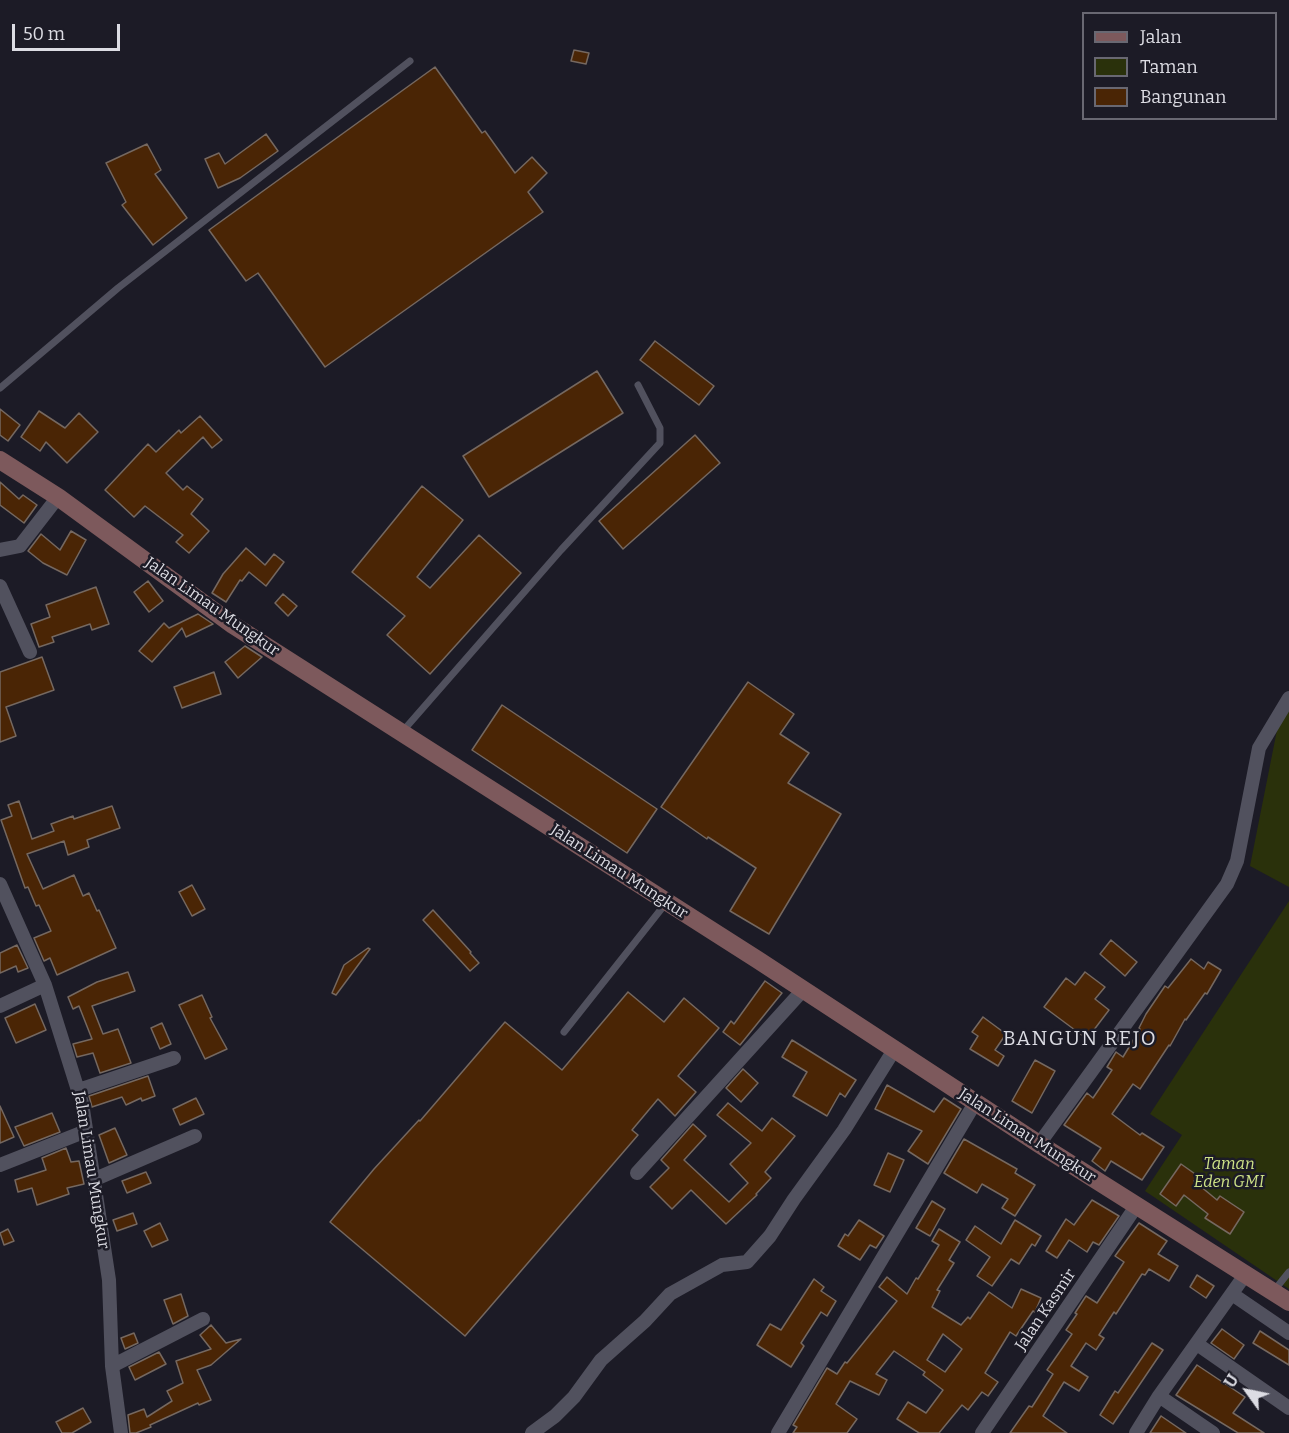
<!DOCTYPE html>
<style>
body{margin:0}
#map{position:relative;width:1289px;height:1433px;overflow:hidden;background:#1c1b26;font-family:Bitter,serif}
canvas{display:block}
.legend{position:absolute;left:1082px;top:12px;width:195px;height:108px;box-sizing:border-box;background:#1c1b26;border:2px solid #696872;margin:0;padding:8px 10px;list-style:none;font-size:18px;color:#dcdce3}
.legend li{display:flex;align-items:center;gap:12px;height:30px}
.legend b{width:30px;border:2px solid #696872}
.north{position:absolute;left:1217px;top:1361px;width:60px;height:60px;-webkit-text-stroke:4px #1c1b26;paint-order:stroke;rotate:303deg;font-size:16px;font-weight:700;line-height:24px;text-align:center;color:#dcdce3}
.north::after{content:'';display:block;margin:auto;width:21px;height:27px;background:#dcdce3;clip-path:polygon(50% 0,100% 100%,50% 72%,0 100%)}
.scale{position:absolute;left:12px;top:24px;width:108px;height:27px;box-sizing:border-box;border:3px solid #dcdce3;border-top:0;padding-left:8px;font-size:18px;line-height:21px;white-space:nowrap;color:#dcdce3;-webkit-text-stroke:4px #1c1b26;paint-order:stroke}
</style>
<div id="map">
<canvas width="1289" height="1433"></canvas>
<ul class="legend">
<li><b style="height:8px;background:#7d595c"></b>Jalan</li>
<li><b style="height:16px;background:#2a310b"></b>Taman</li>
<li><b style="height:16px;background:#4a2505"></b>Bangunan</li>
</ul>
<div class="north">U</div>
<div class="scale">50 m</div>
</div>
<script>
const ctx = document.querySelector('canvas').getContext('2d');
ctx.lineJoin = 'round';
function fillPath(path, color) {
  ctx.fillStyle = color;
  ctx.fill(path, 'evenodd');
}
function toPath(rows) {
  const path = new Path2D();
  for (const r of rows) {
    path.moveTo(r[0], r[1]);
    for (let i = 2; i < r.length; i += 2) path.lineTo(r[i], r[i + 1]);
  }
  return path;
}
function stroke(path, color, width, dash) {
  ctx.strokeStyle = color;
  ctx.lineWidth = width;
  ctx.lineCap = dash ? 'butt' : 'round';
  ctx.setLineDash(dash || []);
  ctx.stroke(path);
}
function write(font, color, halo, rows, align = 'center') {
  ctx.font = font + ' Bitter,serif';
  ctx.lineWidth = 5;
  ctx.setLineDash([]);
  ctx.textBaseline = 'middle';
  ctx.strokeStyle = halo;
  ctx.fillStyle = color;
  for (const [text, x, y, turn = 0] of rows) {
    ctx.save();
    ctx.translate(x, y);
    ctx.rotate((+turn || 0) * Math.PI / 180);
    ctx.textAlign = isNaN(turn) ? turn : align;
    if (halo) ctx.strokeText(text, 0, 0);
    ctx.fillText(text, 0, 0);
    ctx.restore();
  }
}
const green = toPath([
 [1289,709,1289,887,1250,866,1278,725],
 [1289,901,1289,1289,1145,1191,1182,1135,1150,1114]
]);
const building = toPath([
 [574,50,589,53,586,64,571,61,574,50],
 [435,67,482,133,485,131,515,173,532,157,547,173,528,192,543,212,325,367,258,273,246,281,209,230,435,67],
 [266,134,278,151,240,178,218,188,205,159,219,153,225,164,266,134],
 [147,144,161,170,155,174,187,218,153,245,122,205,126,202,106,163,147,144],
 [655,341,714,386,699,405,640,360,655,341],
 [597,371,623,413,489,497,463,456,597,371],
 [0,409,20,425,8,441,0,435,0,409],
 [39,411,65,428,79,413,98,432,67,463,46,442,40,451,21,437,39,411],
 [200,416,222,440,212,448,203,437,166,473,183,490,187,486,203,499,191,514,209,531,189,553,176,542,183,535,145,506,134,517,105,490,148,444,156,452,179,430,181,433,200,416],
 [695,435,720,463,623,549,599,521,695,435],
 [0,482,19,499,23,495,37,505,24,523,0,505,0,482],
 [422,486,463,520,417,577,430,588,479,535,521,573,430,674,387,635,405,616,352,572,422,486],
 [71,531,86,540,67,575,43,563,28,551,41,534,60,550,71,531],
 [246,548,265,565,274,554,284,562,266,586,249,572,242,581,240,580,226,602,212,593,223,574,246,548],
 [148,581,163,601,149,612,134,592,148,581],
 [96,587,109,624,92,630,90,624,52,637,54,642,39,647,31,624,50,617,46,605,96,587],
 [283,594,297,606,288,616,275,603,283,594],
 [198,614,213,624,186,637,182,628,152,662,139,651,164,623,169,628,198,614],
 [245,646,262,657,238,678,225,662,245,646],
 [42,657,54,690,6,707,16,736,0,742,0,672,42,657],
 [214,672,221,694,182,708,174,687,214,672],
 [748,682,794,714,780,734,809,753,788,783,841,814,769,934,730,911,756,868,708,837,707,839,661,807,748,682],
 [502,705,657,809,627,853,472,750,502,705],
 [19,801,32,839,54,831,51,824,73,816,74,819,112,806,120,828,87,840,89,847,68,855,64,841,27,854,43,889,74,875,83,896,89,893,97,911,99,910,116,948,57,975,50,958,44,961,34,938,51,931,39,905,36,906,28,887,25,888,1,820,12,816,8,805,19,801],
 [192,885,205,909,192,916,179,892,192,885],
 [433,910,471,952,470,953,479,963,470,971,423,920,433,910],
 [1111,940,1137,962,1125,976,1100,954,1111,940],
 [17,945,28,968,18,972,16,966,0,973,0,953,17,945],
 [368,948,370,949,336,995,332,993,344,965,368,948],
 [1191,959,1204,969,1208,962,1221,970,1207,994,1205,993,1186,1020,1185,1019,1170,1046,1169,1045,1140,1089,1133,1084,1112,1114,1140,1135,1142,1133,1164,1147,1142,1180,1111,1161,1105,1171,1092,1161,1101,1148,1064,1125,1087,1093,1093,1098,1112,1070,1107,1067,1116,1052,1123,1057,1140,1029,1139,1028,1146,1014,1165,986,1168,988,1191,959],
 [128,972,135,991,92,1006,103,1034,118,1029,131,1063,100,1073,93,1053,77,1057,73,1044,92,1039,79,1006,73,1009,68,997,97,982,128,972],
 [1085,972,1105,987,1095,999,1109,1010,1087,1039,1044,1007,1066,978,1075,985,1085,972],
 [765,981,782,993,740,1045,723,1032,731,1021,734,1024,765,981],
 [628,992,664,1022,684,998,719,1028,678,1076,696,1092,675,1116,658,1099,632,1130,638,1135,465,1336,330,1222,374,1169,419,1120,420,1121,505,1022,562,1070,628,992],
 [202,995,212,1017,210,1018,227,1049,205,1059,179,1005,202,995],
 [35,1004,46,1030,16,1043,5,1018,35,1004],
 [983,1017,1006,1034,995,1050,1004,1056,998,1066,970,1049,978,1036,972,1032,983,1017],
 [162,1023,171,1044,160,1049,151,1028,162,1023],
 [792,1040,856,1080,845,1097,840,1093,827,1116,793,1096,807,1072,782,1057,792,1040],
 [1035,1060,1055,1071,1032,1113,1012,1101,1035,1060],
 [743,1069,758,1083,741,1102,726,1088,743,1069],
 [148,1076,155,1096,142,1101,141,1098,126,1105,122,1097,92,1107,89,1096,148,1076],
 [887,1085,934,1112,944,1098,961,1109,928,1164,908,1151,922,1131,875,1109,887,1085],
 [196,1098,204,1114,180,1125,173,1109,196,1098],
 [728,1103,762,1131,772,1118,795,1136,765,1172,771,1178,756,1194,757,1195,726,1224,691,1190,672,1209,650,1187,669,1168,661,1160,693,1124,706,1136,684,1160,729,1202,748,1183,730,1164,751,1143,717,1115,728,1103],
 [0,1106,14,1137,0,1143,0,1106],
 [52,1113,60,1132,24,1146,15,1127,52,1113],
 [115,1128,127,1155,109,1163,99,1135,115,1128],
 [964,1139,1017,1169,1015,1173,1035,1185,1015,1216,1002,1208,1008,1199,982,1184,977,1193,944,1173,964,1139],
 [66,1148,71,1162,79,1161,84,1184,67,1188,69,1194,37,1205,32,1188,18,1192,15,1180,46,1170,42,1158,66,1148],
 [888,1153,904,1160,890,1192,874,1185,888,1153],
 [1181,1164,1198,1176,1194,1181,1217,1200,1220,1196,1244,1212,1230,1234,1205,1218,1208,1214,1184,1195,1176,1206,1160,1194,1181,1164],
 [146,1172,151,1183,127,1193,122,1181,146,1172],
 [1092,1200,1119,1216,1099,1245,1093,1242,1087,1252,1069,1240,1057,1258,1046,1251,1066,1219,1074,1225,1092,1200],
 [932,1201,945,1209,930,1236,916,1228,932,1201],
 [133,1213,137,1224,117,1231,113,1220,133,1213],
 [859,1220,884,1236,876,1248,870,1245,860,1260,838,1246,845,1234,848,1236,859,1220],
 [1015,1220,1041,1236,1035,1246,1032,1244,1019,1264,1011,1259,992,1286,977,1276,990,1257,966,1240,975,1226,1001,1244,1015,1220],
 [160,1223,168,1240,152,1247,144,1231,160,1223],
 [1139,1223,1167,1241,1158,1254,1178,1266,1169,1281,1149,1269,1145,1275,1142,1274,1116,1314,1114,1312,1099,1335,1104,1338,1096,1350,1086,1343,1071,1366,1088,1377,1079,1391,1064,1382,1043,1416,1067,1433,1010,1433,1029,1406,1032,1407,1053,1374,1047,1370,1072,1334,1066,1330,1077,1314,1075,1313,1086,1296,1097,1303,1124,1262,1115,1256,1139,1223],
 [8,1229,14,1241,4,1245,0,1233,8,1229],
 [939,1229,960,1242,949,1260,954,1263,937,1290,940,1291,932,1307,961,1325,968,1317,970,1319,989,1292,1012,1308,1021,1289,1041,1298,1035,1312,1033,1311,1016,1336,1010,1332,985,1373,998,1382,988,1396,982,1392,968,1410,962,1405,939,1433,919,1433,897,1419,908,1402,926,1413,943,1390,923,1375,925,1372,894,1351,876,1374,887,1380,879,1395,850,1381,836,1404,857,1419,847,1433,793,1433,797,1427,793,1425,827,1368,837,1374,845,1362,847,1363,897,1301,879,1287,887,1277,907,1294,916,1278,918,1279,939,1245,932,1241,939,1229],
 [943,1334,962,1349,945,1372,927,1360,943,1334],
 [1197,1275,1214,1286,1206,1298,1190,1287,1197,1275],
 [814,1279,824,1287,821,1291,836,1301,827,1316,821,1312,801,1343,804,1346,791,1367,757,1345,770,1324,781,1330,814,1279],
 [181,1294,188,1316,173,1324,164,1300,181,1294],
 [211,1325,226,1343,241,1339,211,1365,197,1370,211,1400,199,1405,198,1403,150,1425,151,1427,136,1433,130,1433,128,1415,144,1409,147,1417,172,1401,167,1391,183,1383,176,1361,211,1349,200,1335,211,1325],
 [1222,1329,1244,1345,1234,1359,1211,1343,1222,1329],
 [1260,1331,1289,1350,1289,1365,1253,1343,1260,1331],
 [134,1333,138,1343,125,1349,121,1338,134,1333],
 [1152,1343,1163,1350,1113,1424,1100,1415,1115,1391,1118,1393,1152,1343],
 [159,1352,166,1364,135,1380,129,1367,159,1352],
 [1197,1365,1245,1397,1233,1413,1264,1433,1238,1433,1176,1395,1197,1365],
 [83,1408,91,1422,72,1433,62,1433,56,1422,83,1408],
 [1161,1416,1186,1433,1150,1433,1161,1416]
]);
const lane = toPath([
 [0,388,118,288,410,61],
 [402,732,561,550,660,443,660,428,638,385],
 [564,1032,666,903],
 [1273,1292,1289,1272]
]);
const street = toPath([
 [0,550,20,546,58,497],
 [0,586,30,652],
 [0,884,45,985,82,1103,109,1280,112,1366,121,1433],
 [0,1006,45,985],
 [79,1090,174,1058],
 [1039,1144,1227,884,1237,861,1259,748,1289,698],
 [0,1165,86,1131],
 [637,1173,803,990],
 [93,1180,195,1136],
 [1232,1294,1289,1333],
 [1197,1344,1289,1408],
 [112,1366,203,1319],
 [1159,1396,1213,1433],
 [532,1433,555,1416,574,1397,601,1360,645,1321,670,1294,722,1265,747,1262,770,1236,794,1199,844,1130,894,1050],
 [778,1433,975,1103],
 [982,1433,1137,1205],
 [1136,1433,1159,1396,1245,1275]
]);
const secondary = toPath([
 [0,460,58,497,233,625,758,960,1039,1144,1289,1302]
]);
const streetNames = [
 ["Jalan Limau Mungkur",212,607,35],
 ["Jalan Limau Mungkur",619,872,33],
 ["Jalan Limau Mungkur",1027,1136,33],
 ["Jalan Limau Mungkur",91,1170,81],
 ["Jalan Kasmir",1046,1310,-56]
];
const parkNames = [
 ["Taman",1229,1165],
 ["Eden GMI",1229,1183]
];
const quarterNames = [
 ["BANGUN REJO",1080,1039]
];
fillPath(green, '#2a310b');
fillPath(building, '#4a2505');
stroke(building, '#756860', 1.5);
stroke(lane, '#51515e', 7);
stroke(street, '#51515e', 14);
stroke(secondary, '#7d595c', 18);
write('16px', '#dcdce3', '#1c1b26', streetNames);
write('italic 16px', '#cee287', '#1c1b26', parkNames);
ctx.letterSpacing = '1.5px';
write('20px', '#dcdce3', '#1c1b26', quarterNames);
ctx.letterSpacing = '0px';
</script>
